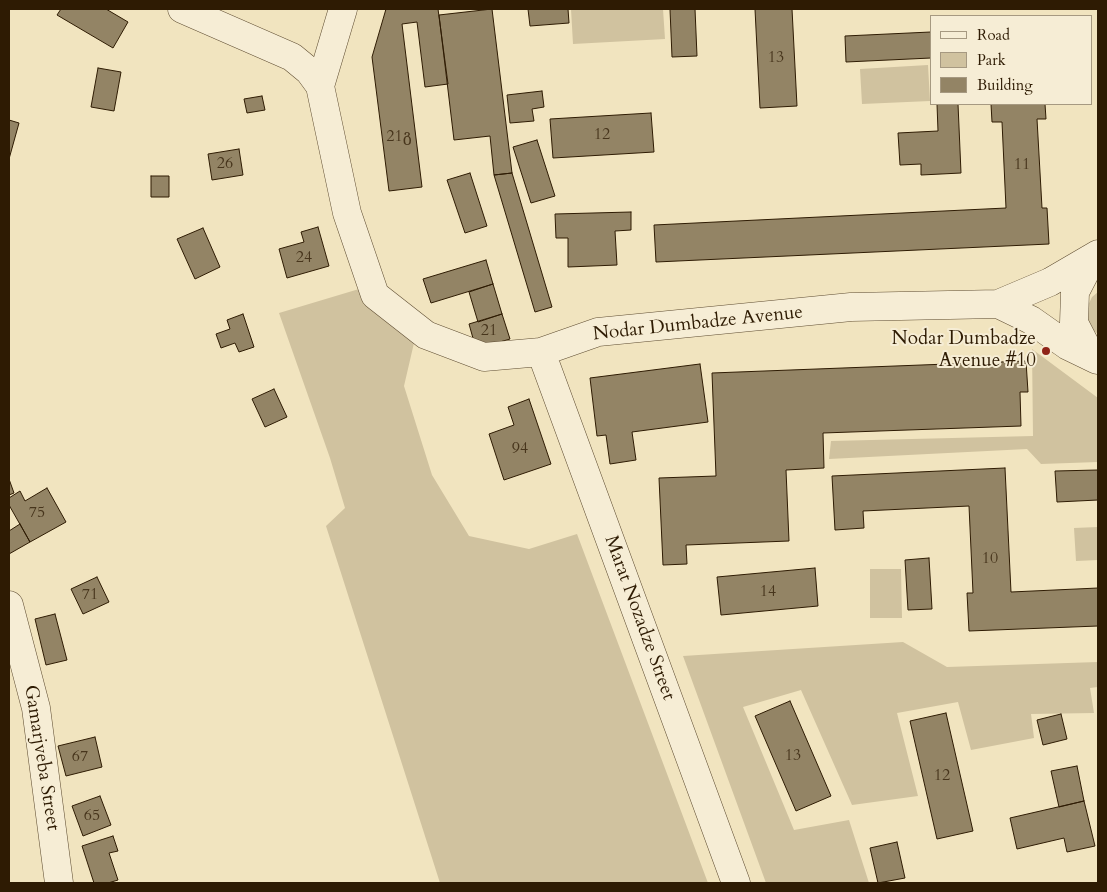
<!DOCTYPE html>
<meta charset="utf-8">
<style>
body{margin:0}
#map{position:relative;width:1107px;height:892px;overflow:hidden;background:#f1e4bf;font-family:Cardo,serif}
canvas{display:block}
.frame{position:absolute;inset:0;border:10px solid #2e1b03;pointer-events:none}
.legend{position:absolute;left:930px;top:15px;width:162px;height:90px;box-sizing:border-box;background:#f6edd5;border:1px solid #a69981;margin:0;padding:6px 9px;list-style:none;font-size:15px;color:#2e1b03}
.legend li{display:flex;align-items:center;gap:10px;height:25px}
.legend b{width:25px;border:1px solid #a69981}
</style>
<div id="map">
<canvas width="1107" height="892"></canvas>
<div class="frame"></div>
<ul class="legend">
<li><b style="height:6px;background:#f6edd5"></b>Road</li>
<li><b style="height:14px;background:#d0c29f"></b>Park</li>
<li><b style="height:14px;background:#938465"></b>Building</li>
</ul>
</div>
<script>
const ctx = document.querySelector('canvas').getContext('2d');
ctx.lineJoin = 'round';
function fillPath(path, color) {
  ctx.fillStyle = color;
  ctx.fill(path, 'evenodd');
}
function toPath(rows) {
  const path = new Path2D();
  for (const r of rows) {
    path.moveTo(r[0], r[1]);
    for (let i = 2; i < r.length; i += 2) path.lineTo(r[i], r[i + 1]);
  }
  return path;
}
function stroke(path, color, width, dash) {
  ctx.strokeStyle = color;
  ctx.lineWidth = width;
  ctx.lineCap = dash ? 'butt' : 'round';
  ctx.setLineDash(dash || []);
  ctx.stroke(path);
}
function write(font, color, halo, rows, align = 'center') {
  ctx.font = font + ' Cardo,"Noto Serif Georgian",serif';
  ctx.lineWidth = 4;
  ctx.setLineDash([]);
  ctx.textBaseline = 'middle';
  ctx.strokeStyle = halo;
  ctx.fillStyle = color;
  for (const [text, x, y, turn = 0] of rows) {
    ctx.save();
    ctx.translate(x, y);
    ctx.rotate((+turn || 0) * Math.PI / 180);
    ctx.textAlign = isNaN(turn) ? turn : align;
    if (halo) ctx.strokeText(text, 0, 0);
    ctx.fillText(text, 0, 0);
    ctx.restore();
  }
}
const green = toPath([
 [571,9,663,9,665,39,573,44],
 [928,65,930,101,862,104,860,69],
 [359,289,414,343,404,386,432,475,469,536,529,549,577,534,708,883,440,883,326,526,345,508,330,458,279,313],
 [1098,292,1098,334,1088,326,1085,312,1092,297],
 [1032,349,1098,398,1098,462,1041,464,1027,449,829,459,831,441,1033,436],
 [1098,527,1098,560,1076,561,1074,528],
 [870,569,901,569,902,618,870,618],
 [903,642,947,667,1098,662,1098,687,1090,688,1094,713,1031,714,1034,738,971,750,958,702,897,713,918,796,852,805,801,690,743,707,794,830,849,820,869,883,766,883,683,656]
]);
const building = toPath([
 [61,9,106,9,128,22,113,48,57,15,61,9],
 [386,9,438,9,448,84,425,87,417,22,402,24,422,187,389,191,372,57,386,9],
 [492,9,512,173,494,175,490,136,454,140,439,15,492,9],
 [528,9,568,9,569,23,530,26,528,9],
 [670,9,695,9,697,56,672,57,670,9],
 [755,9,792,9,797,106,760,108,755,9],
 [931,32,931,58,846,62,845,36,931,32],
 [98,68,121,72,114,111,91,107,98,68],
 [542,91,544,107,532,109,534,121,510,123,507,95,542,91],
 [262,96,265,110,247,113,244,99,262,96],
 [937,104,958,104,961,173,921,175,921,164,900,165,898,133,938,131,937,104],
 [991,104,1045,104,1046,119,1037,119,1042,208,1047,208,1049,244,656,262,654,225,1006,208,1002,122,992,122,991,104],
 [651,113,654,152,553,158,550,119,651,113],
 [9,120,19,123,9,159,9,120],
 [537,140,555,196,531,203,513,147,537,140],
 [239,149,243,175,212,180,208,154,239,149],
 [470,173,487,226,465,233,447,180,470,173],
 [512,173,552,307,535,312,494,175,512,173],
 [151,176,169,176,169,197,151,197,151,176],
 [631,212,631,230,615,231,617,265,568,267,568,238,556,238,555,214,631,212],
 [318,227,329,266,287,278,279,249,304,242,301,232,318,227],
 [203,228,220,267,195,279,177,239,203,228],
 [486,260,493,284,431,303,423,279,486,260],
 [493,284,502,314,478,322,469,292,493,284],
 [243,314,254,347,239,352,235,343,221,348,216,334,230,329,227,320,243,314],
 [502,314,510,339,476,349,469,324,502,314],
 [1026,361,1028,392,1020,392,1021,426,823,433,824,468,786,470,789,541,686,545,687,564,663,565,659,478,716,476,712,373,1026,361],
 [700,364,708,422,632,432,636,460,610,464,606,435,597,436,590,378,700,364],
 [274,389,287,417,265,427,252,399,274,389],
 [529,399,551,464,504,480,489,434,514,425,508,407,529,399],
 [1005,468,1011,592,1098,588,1098,626,969,631,967,593,973,593,969,506,863,511,864,528,835,530,832,476,1005,468],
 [1098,470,1098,500,1057,502,1055,471,1098,470],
 [9,479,14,493,9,495,9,479],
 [47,488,66,522,30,542,9,505,9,498,20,491,25,501,47,488],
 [20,524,30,542,9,554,9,531,20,524],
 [929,558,932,609,908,610,905,560,929,558],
 [815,568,818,606,721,615,717,577,815,568],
 [97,577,109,602,83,614,71,589,97,577],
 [55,614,67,660,46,665,35,619,55,614],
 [790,701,831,796,796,811,755,716,790,701],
 [946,713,973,831,937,839,910,721,946,713],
 [1061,714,1067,739,1043,745,1037,720,1061,714],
 [95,737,102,767,66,776,58,746,95,737],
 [1077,766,1084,801,1059,807,1051,771,1077,766],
 [100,796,111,825,83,836,72,806,100,796],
 [1084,801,1095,846,1067,852,1064,838,1017,849,1010,818,1084,801],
 [113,836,118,851,109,853,118,880,108,883,94,883,82,846,113,836],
 [897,842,905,878,878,883,870,848,897,842]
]);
const minor = toPath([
 [182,9,292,57,309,71,320,86,347,213,375,295,426,335,484,357,541,352,598,332,851,307,998,304,1050,282,1098,254],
 [320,86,343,9],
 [1097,259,1089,265,1075,292,1074,323,1088,350,1098,357],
 [998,304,1031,320,1068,346,1097,360],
 [541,352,736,883],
 [9,605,36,708,59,883]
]);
const markers = [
 [1046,351,5,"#8f2418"]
];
const numberNames = [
 ["13",776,58],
 ["12",602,135],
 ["21გ",399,137],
 ["26",225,164],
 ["11",1022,165],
 ["24",304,258],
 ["21",489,331],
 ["94",520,449],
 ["75",37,513],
 ["10",990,559],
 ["14",768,592],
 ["71",90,595],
 ["13",793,756],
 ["67",80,757],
 ["12",942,776],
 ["65",92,816]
];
const streetNames = [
 ["Nodar Dumbadze Avenue",698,324,-6],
 ["Marat Nozadze Street",639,618,70],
 ["Gamarjveba Street",41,758,81]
];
const poiNames = [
 ["Nodar Dumbadze",1036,340],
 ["Avenue #10",1036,362]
];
fillPath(green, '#d0c29f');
fillPath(building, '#938465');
stroke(building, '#2e1b03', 1);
stroke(minor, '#5f4d32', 29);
stroke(minor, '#f6edd5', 28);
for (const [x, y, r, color] of markers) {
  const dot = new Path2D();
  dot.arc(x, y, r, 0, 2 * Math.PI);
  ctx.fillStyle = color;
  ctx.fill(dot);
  stroke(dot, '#f6edd5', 2);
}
write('16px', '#47351c', null, numberNames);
write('19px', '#2e1b03', '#f6edd5', streetNames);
write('19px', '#2e1b03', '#f6edd5', poiNames, 'right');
</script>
